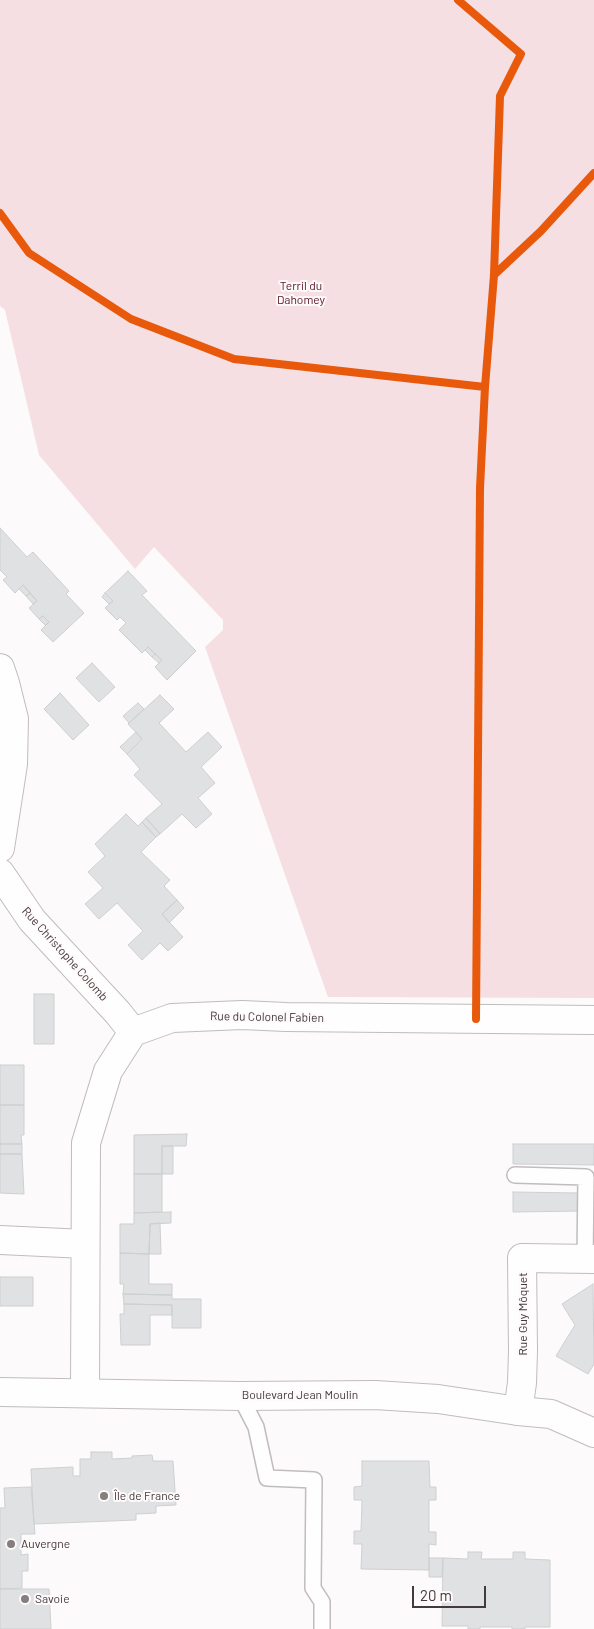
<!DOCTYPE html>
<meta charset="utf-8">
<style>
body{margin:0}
#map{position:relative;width:594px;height:1629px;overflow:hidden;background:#fdfafb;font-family:Barlow,sans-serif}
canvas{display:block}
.scale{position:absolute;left:412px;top:1586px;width:74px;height:22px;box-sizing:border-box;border:2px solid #433b3b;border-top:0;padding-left:6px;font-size:15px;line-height:18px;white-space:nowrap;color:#433b3b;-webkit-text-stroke:4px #fef9fa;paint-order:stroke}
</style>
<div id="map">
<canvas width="594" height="1629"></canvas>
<div class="scale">20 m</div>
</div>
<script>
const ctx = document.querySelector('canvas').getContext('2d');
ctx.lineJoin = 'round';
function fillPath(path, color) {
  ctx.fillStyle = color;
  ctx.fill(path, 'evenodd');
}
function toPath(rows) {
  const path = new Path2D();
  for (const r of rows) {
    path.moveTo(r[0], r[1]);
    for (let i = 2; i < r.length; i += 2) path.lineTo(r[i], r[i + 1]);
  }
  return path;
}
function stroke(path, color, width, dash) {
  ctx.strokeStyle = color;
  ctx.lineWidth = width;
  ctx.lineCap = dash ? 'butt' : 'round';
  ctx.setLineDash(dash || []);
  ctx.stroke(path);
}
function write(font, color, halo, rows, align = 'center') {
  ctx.font = font + ' Barlow,sans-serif';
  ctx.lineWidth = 4;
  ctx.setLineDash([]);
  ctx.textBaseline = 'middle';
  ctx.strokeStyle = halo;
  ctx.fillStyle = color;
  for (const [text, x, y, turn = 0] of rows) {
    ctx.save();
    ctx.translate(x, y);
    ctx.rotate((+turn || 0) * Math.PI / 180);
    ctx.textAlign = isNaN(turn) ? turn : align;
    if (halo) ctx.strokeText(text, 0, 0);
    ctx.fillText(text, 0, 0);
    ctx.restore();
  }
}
const green = toPath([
 [0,0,594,0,594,998,328,997,205,647,223,630,223,620,154,547,135,569,39,455,5,310,0,306]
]);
const building = toPath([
 [0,528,27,557,33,552,69,591,66,594,84,613,53,642,41,630,49,622,43,616,39,619,29,608,37,601,23,585,15,593,3,580,7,577,0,570,0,528],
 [128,571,147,591,142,595,196,651,167,680,155,667,162,660,148,647,142,653,119,630,126,623,120,617,117,620,105,608,113,601,105,593,128,571],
 [23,585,30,593,26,596,19,589,23,585],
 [30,593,37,601,33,604,26,596,30,593],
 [105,593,113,601,109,604,102,597,105,593],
 [43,616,49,622,45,625,39,619,43,616],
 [148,647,155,654,152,657,145,650,148,647],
 [155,654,162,660,159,663,152,657,155,654],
 [92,663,115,687,99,702,76,678,92,663],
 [60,693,89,725,73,740,44,709,60,693],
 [160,695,174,709,159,723,186,752,208,732,222,747,201,767,215,783,198,798,212,814,196,828,182,814,160,834,146,818,162,804,134,775,140,769,127,754,142,739,128,724,160,695],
 [138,703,144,709,129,723,123,716,138,703],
 [136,732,142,739,127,754,120,747,136,732],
 [126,814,138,826,142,822,156,837,141,852,170,880,164,886,177,900,162,914,183,937,168,951,160,943,142,960,128,945,143,931,117,903,99,919,85,904,103,888,88,872,105,856,95,844,126,814],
 [146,818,160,834,156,837,142,822,146,818],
 [177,900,184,908,169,923,162,914,177,900],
 [34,994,54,994,54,1044,34,1044,34,994],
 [0,1065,24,1065,24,1105,0,1105,0,1065],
 [0,1105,24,1105,24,1135,21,1135,22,1144,0,1144,0,1105],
 [187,1134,186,1146,162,1146,162,1174,134,1174,134,1135,187,1134],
 [0,1144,22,1144,22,1154,0,1154,0,1144],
 [513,1144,594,1144,594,1165,513,1164,513,1144],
 [162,1146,173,1146,173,1174,162,1174,162,1146],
 [0,1154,22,1154,24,1194,0,1193,0,1154],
 [134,1174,162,1174,162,1212,134,1213,134,1174],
 [513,1192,579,1193,580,1211,513,1212,513,1192],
 [171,1212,171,1223,150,1224,149,1254,120,1253,120,1224,134,1224,134,1213,171,1212],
 [160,1223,161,1254,149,1254,150,1224,160,1223],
 [120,1253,149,1254,149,1284,172,1284,172,1295,123,1294,124,1284,120,1284,120,1253],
 [0,1277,33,1277,33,1306,0,1306,0,1277],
 [593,1284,594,1364,588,1374,556,1356,575,1325,562,1304,593,1284],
 [123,1294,172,1295,172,1299,201,1299,201,1328,172,1328,172,1305,124,1304,123,1294],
 [124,1304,172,1305,172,1315,150,1315,150,1345,121,1345,120,1314,124,1314,124,1304],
 [91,1452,112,1452,112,1459,132,1458,132,1456,152,1455,153,1461,173,1461,176,1505,156,1506,156,1513,136,1514,136,1520,34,1524,31,1469,73,1467,73,1476,80,1476,80,1459,91,1459,91,1452],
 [362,1461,429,1461,430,1487,436,1487,436,1500,429,1500,429,1532,436,1532,436,1545,429,1544,429,1570,361,1569,362,1544,354,1544,354,1531,361,1531,362,1500,354,1500,354,1487,362,1486,362,1461],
 [31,1487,35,1534,21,1534,21,1555,28,1554,28,1571,22,1571,22,1588,0,1589,0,1508,5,1508,4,1488,31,1487],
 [468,1552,482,1552,481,1559,513,1559,513,1552,525,1552,525,1559,550,1560,550,1627,525,1627,525,1629,512,1629,512,1627,480,1627,480,1629,468,1629,468,1626,442,1626,443,1558,468,1559,468,1552],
 [429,1558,443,1558,442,1577,429,1577,429,1558],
 [0,1589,49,1589,51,1629,0,1629,0,1589]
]);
const lane = toPath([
 [515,1175,586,1177,585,1259],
 [240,1396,256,1427,267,1478,314,1480,313,1588,322,1602,322,1629]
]);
const street = toPath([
 [0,668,5,683,14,719,13,764,0,848],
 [0,873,32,920,118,1013,133,1032],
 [0,1240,85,1244],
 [85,1392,86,1143,108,1071,133,1032,172,1018,242,1015,286,1017,594,1020],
 [518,1411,522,1383,523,1351,522,1258,594,1259]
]);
const secondary = toPath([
 [0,1392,240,1396,375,1395,438,1399,518,1411,551,1414,594,1433]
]);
const cycleway = toPath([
 [458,0,521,54,500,96,494,275,485,387,480,488,476,1019],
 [0,213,29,253,131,319,234,359,485,387],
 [494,275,541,231,594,173]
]);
const markers = [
 [104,1496,5,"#847e7e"],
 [11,1544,5,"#847e7e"],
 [25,1599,5,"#847e7e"]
];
const parkNames = [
 ["Terril du",301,286],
 ["Dahomey",301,300]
];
const streetNames = [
 ["Rue Christophe Colomb",65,954,48],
 ["Rue du Colonel Fabien",267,1017,1],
 ["Rue Guy Môquet",523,1314,-90],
 ["Boulevard Jean Moulin",300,1395]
];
const poiNames = [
 ["Île de France",114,1496],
 ["Auvergne",21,1544],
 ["Savoie",35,1599]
];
fillPath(green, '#f5dfe2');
fillPath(building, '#dfe1e3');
stroke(building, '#cdcfd1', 1);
stroke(lane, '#c1bcbd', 18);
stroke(street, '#c1bcbd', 30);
stroke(secondary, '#c1bcbd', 30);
stroke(lane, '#fffefe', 15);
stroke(street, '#fffefe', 28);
stroke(secondary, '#fffefe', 28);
stroke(cycleway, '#e8590c', 8);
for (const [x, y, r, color] of markers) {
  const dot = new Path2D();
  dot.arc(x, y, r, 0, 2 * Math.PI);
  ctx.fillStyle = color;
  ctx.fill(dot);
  stroke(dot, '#fef9fa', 2);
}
write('12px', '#581525', '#fef9fa', parkNames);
write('12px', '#433b3b', '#fef9fa', streetNames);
write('12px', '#433b3b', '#fef9fa', poiNames, 'left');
</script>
